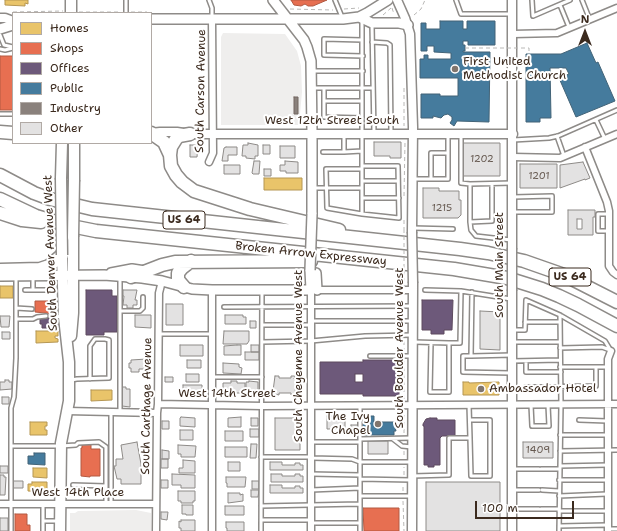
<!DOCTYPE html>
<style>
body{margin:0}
#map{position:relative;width:617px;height:531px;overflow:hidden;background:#fff;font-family:"Shantell Sans",sans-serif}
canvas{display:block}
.legend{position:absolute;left:12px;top:12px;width:140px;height:132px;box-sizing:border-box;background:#fff;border:1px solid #b1aaa5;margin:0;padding:5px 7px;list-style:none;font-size:12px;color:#3b2a1e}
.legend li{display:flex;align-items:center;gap:8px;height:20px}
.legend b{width:20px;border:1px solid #b1aaa5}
.north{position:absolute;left:565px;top:12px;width:40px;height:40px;-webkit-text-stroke:3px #fff;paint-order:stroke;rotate:0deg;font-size:11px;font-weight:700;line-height:16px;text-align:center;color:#3b2a1e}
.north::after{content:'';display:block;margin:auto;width:14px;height:18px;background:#3b2a1e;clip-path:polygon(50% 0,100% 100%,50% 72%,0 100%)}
.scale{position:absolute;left:475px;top:501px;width:99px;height:18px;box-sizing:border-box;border:2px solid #3b2a1e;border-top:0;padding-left:5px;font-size:12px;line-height:14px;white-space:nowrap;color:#3b2a1e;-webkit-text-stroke:3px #fff;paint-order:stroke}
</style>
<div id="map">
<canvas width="617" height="531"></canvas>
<ul class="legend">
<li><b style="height:11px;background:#e9c46a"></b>Homes</li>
<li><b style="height:11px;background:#e76f51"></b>Shops</li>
<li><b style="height:11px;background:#6d597a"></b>Offices</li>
<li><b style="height:11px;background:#457b9d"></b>Public</li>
<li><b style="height:11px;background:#8a817c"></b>Industry</li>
<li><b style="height:11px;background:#e3e2e2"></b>Other</li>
</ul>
<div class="north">N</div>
<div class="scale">100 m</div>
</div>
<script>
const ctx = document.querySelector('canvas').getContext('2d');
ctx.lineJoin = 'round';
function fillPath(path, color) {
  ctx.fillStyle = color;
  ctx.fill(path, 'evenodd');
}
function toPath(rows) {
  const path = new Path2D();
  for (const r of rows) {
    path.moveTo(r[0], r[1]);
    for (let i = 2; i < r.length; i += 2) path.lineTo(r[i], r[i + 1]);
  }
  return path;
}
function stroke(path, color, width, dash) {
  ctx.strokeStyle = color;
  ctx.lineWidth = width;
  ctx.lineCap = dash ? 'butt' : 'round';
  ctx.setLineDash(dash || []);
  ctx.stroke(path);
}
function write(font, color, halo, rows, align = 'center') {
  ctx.font = font + ' "Shantell Sans",sans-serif';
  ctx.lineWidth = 4;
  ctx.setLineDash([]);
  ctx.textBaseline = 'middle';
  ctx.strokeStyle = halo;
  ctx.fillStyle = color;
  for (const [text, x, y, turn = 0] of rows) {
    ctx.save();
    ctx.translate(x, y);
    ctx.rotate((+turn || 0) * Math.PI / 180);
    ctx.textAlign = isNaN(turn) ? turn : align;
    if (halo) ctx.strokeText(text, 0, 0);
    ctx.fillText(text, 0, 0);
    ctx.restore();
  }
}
const built = toPath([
 [223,33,285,34,297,51,301,66,302,92,299,125,221,125,221,37],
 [136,510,151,513,151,531,70,531,70,513,75,513,78,511]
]);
const homes = toPath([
 [5,0,28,0,28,4,25,3,25,6,5,5,5,0],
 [264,178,302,178,302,190,264,190,264,178],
 [0,286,13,286,13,298,0,298,0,286],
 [36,331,58,331,58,336,55,336,55,338,58,339,58,342,36,343,36,331],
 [463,382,469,382,469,383,499,382,499,395,463,395,463,382],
 [91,390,112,390,112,400,91,401,91,390],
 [30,422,47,422,47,426,45,426,45,430,47,430,47,435,30,435,30,422],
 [33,468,47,468,47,478,33,477,33,468],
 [32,482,47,482,47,492,28,491,28,484,32,484,32,482]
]);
const shops = toPath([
 [291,0,327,0,313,6,308,6,305,4,301,6,294,5,291,0],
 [0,56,13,56,13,110,0,110,0,56],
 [50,300,56,300,55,314,35,312,35,301,50,301,50,300],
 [82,443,91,443,91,449,100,449,100,476,90,476,90,477,81,476,81,448,82,448,82,443],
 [363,508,399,508,399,531,364,531,363,508],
 [15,514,27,514,27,525,30,525,30,531,15,531,15,514],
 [427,519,453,519,453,531,427,531,427,519]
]);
const offices = toPath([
 [86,290,112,290,112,296,117,296,117,332,104,332,104,335,86,335,86,290],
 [422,300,453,300,452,330,444,330,444,334,431,334,431,330,422,330,422,300],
 [40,318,58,318,58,328,42,328,42,324,40,324,40,318],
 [363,360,399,360,399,396,363,396,363,394,320,394,320,362,363,362,363,360],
 [355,374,363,374,363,382,355,382,355,374],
 [430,418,437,418,437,420,455,420,455,436,442,436,440,438,440,465,434,465,434,467,428,467,428,465,424,465,424,426,423,426,423,424,426,419,430,418]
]);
const public = toPath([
 [440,21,463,21,463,29,467,29,467,21,495,21,495,45,468,45,468,41,463,41,463,45,465,45,465,51,463,51,463,52,490,52,489,122,457,121,454,126,450,123,452,120,452,117,448,114,444,115,441,118,433,116,433,118,421,118,421,94,440,94,440,96,458,96,458,78,420,78,420,59,424,59,424,55,428,55,428,59,451,59,451,53,434,52,434,46,427,46,427,51,421,51,421,23,426,23,426,29,440,29,440,21],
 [587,43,596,63,598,62,615,101,576,117,559,78,569,74,566,68,550,68,551,118,540,118,540,122,526,122,526,54,561,54,587,43],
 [362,416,374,416,374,422,394,422,396,431,394,431,394,435,362,435,362,416],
 [34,453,45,453,45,465,28,464,28,456,34,456,34,453]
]);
const industry = toPath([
 [294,97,298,97,298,114,294,114,294,97]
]);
const building = toPath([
 [374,142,401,142,401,158,390,158,390,156,374,156,374,142],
 [248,143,258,145,258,156,255,156,255,159,246,158,246,156,242,156,243,145,248,145,248,143],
 [463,143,500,143,500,176,463,176,463,143],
 [190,145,198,145,197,157,190,157,190,145],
 [263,145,270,145,270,154,263,154,263,145],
 [280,146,295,146,295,158,280,158,280,146],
 [226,147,237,147,237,155,228,155,228,161,222,161,224,148,226,147],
 [254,161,260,161,259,174,253,174,252,173,254,161],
 [285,161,298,162,298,173,286,173,286,171,280,171,280,165,285,165,285,161],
 [583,162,590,178,585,180,585,179,560,188,560,165,583,162],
 [520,164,557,164,557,188,520,188,520,164],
 [224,165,240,165,240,174,224,174,224,165],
 [264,169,271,169,271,176,264,176,264,169],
 [423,188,439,188,439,191,459,191,459,200,461,200,461,215,458,218,423,218,423,188],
 [568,210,595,210,595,217,593,217,593,235,568,235,568,210],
 [577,219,582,219,582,229,577,229,577,219],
 [123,290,137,290,135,300,137,300,137,305,133,305,133,308,127,308,127,305,123,305,124,296,123,296,123,290],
 [166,304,183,304,183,325,166,325,166,304],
 [480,311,500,312,500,350,480,349,480,311],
 [135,315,151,315,151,328,135,327,135,315],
 [225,315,243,315,243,317,246,317,246,324,225,324,225,315],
 [0,316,10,316,9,327,1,327,0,316],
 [250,321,256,321,256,328,250,328,250,321],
 [224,331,249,331,249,341,247,344,223,344,224,331],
 [2,332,10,332,10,339,2,339,2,332],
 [180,345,203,345,203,356,180,356,180,345],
 [237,345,241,345,241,355,224,355,224,346,237,345],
 [251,345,259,345,259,352,251,352,251,345],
 [245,352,259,352,259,360,245,360,245,352],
 [147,359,147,369,139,369,139,372,131,372,131,368,129,368,129,363,131,363,131,360,147,359],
 [187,360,201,360,201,368,187,368,187,360],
 [223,363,239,364,239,367,242,368,241,374,223,373,223,363],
 [186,374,199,374,199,382,186,382,186,374],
 [275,376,279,376,279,378,291,378,291,376,295,376,294,379,296,379,295,395,291,395,291,393,279,393,279,395,275,394,275,391,273,391,275,376],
 [165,377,173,377,173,382,165,382,165,377],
 [5,380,9,380,9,382,12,382,12,389,0,390,0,382,5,382,5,380],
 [231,381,237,381,237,383,245,383,245,393,223,393,223,383,231,383,231,381],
 [249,381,258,382,258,396,254,396,254,393,250,393,250,396,246,396,246,382,249,382,249,381],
 [183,385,202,385,202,394,183,394,183,385],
 [122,387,126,387,126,389,130,389,130,407,122,406,122,387],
 [2,397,9,397,9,404,2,404,2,397],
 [327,416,345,416,345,429,327,429,327,416],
 [181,417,195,418,195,427,180,426,180,418,181,417],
 [241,417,241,427,228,427,228,418,241,417],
 [251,418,258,418,258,426,251,426,251,418],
 [275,418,300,418,300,450,275,450,275,418],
 [162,421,169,421,169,429,162,429,162,421],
 [351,425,359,425,358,434,351,434,351,425],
 [250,429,259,429,259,437,250,437,250,429],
 [180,430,193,430,193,440,180,440,180,430],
 [225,431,243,431,243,441,225,441,225,431],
 [368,441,388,441,388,454,368,454,368,441],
 [137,442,141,464,141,484,121,484,121,479,117,479,114,466,116,466,116,459,123,459,121,445,137,442],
 [523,442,553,442,553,458,523,458,523,442],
 [251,444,257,444,256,458,250,458,251,444],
 [178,445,196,446,195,457,181,457,181,454,178,454,178,445],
 [225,447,247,447,247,457,225,457,225,447],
 [162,450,169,451,169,459,162,459,162,450],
 [161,459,168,459,168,468,161,468,161,459],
 [183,460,195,461,195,473,179,473,179,468,183,468,183,460],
 [228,462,240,462,240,471,228,471,228,462],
 [270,462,282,462,282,465,295,465,295,463,300,463,300,465,303,465,303,470,270,470,270,462],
 [0,466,8,466,8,473,0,473,0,466],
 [172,474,195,475,195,488,181,488,181,485,172,485,172,474],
 [271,474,282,474,282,476,295,476,295,474,300,474,300,476,303,476,303,482,271,482,271,474],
 [0,475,4,475,4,477,6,477,5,495,0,495,0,475],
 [226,477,246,477,245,487,227,487,227,483,226,483,226,477],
 [161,480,168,480,168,488,161,488,161,480],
 [13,481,23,481,23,488,13,488,13,481],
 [252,481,259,481,259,489,252,489,252,481],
 [426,482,500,482,500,531,426,531,426,482],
 [270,485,282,485,282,488,295,488,295,486,300,486,300,488,303,488,303,493,270,493,270,485],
 [251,490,259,490,258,497,251,497,251,490],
 [178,491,195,491,195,501,193,501,193,503,181,503,181,501,178,501,178,491],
 [228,493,240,493,240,495,243,494,243,501,228,503,228,493],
 [182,505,193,505,193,515,186,515,186,514,182,514,182,505],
 [225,506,244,506,244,515,225,515,225,506],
 [161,512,168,512,167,520,161,519,161,512],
 [0,518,8,518,8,531,0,531,0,518],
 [181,520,195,520,195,531,181,531,181,528,179,528,179,521,181,522,181,520],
 [226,522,244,522,244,531,227,531,227,528,226,528,226,522]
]);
const path = toPath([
 [392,8,394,14],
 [290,9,333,10],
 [344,9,359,8],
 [13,12,63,11],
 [79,12,121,12],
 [131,12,147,12],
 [383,15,391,8],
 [414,15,421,9,425,0],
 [404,88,404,126],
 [404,196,405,142],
 [404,231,404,220],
 [404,341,404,351],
 [404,399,404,361],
 [404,433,404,413],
 [404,451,404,457],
 [404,475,404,467],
 [403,491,403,485],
 [403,501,404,531]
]);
const service = toPath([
 [209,0,212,8,212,18],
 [335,0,342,17],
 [456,0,461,14,511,14],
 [532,0,533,16,570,0],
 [582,0,590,20],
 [560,5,569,27],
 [126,13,126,0],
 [372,25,374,133],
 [0,35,4,45,13,47],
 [362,40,324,39,324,55,363,56],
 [372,42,387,43,390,45,391,133],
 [0,49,5,50,13,48],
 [312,71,363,71],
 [312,88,373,88],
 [324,88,324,117,362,118],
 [324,101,361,101],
 [0,114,13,114],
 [596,120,605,139],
 [461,135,461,183,470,184],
 [557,136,564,156],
 [513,140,549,138,558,136,617,110],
 [323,152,344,152,344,134],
 [344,152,362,151],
 [448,153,448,135],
 [362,166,398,166,399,218,362,214,327,208,326,169,362,169],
 [413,179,448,179,448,153,431,153,431,179],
 [362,181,398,181],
 [492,184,492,221,470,222,470,184,512,183],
 [314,188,362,188],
 [513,197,552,196,552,212,513,212],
 [362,198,399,198],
 [362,214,362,20],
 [470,222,471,230,476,236,511,240],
 [413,228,453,229],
 [608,231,598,231,598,214,609,214],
 [25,290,54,290],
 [33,290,33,278],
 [425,290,461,291,511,299],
 [472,292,471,356,512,355],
 [224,307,412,306],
 [16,308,32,309],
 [120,311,140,311,143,308,143,297],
 [52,316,63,317],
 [16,319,33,319,37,317,46,316],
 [311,321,412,321],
 [525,322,560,322],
 [262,325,311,325],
 [514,330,525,330,526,300,560,315,605,341,611,351],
 [159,334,212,334],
 [262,342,311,341,365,336,412,335],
 [414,342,449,343,449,392,430,392,431,343],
 [512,342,560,342],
 [449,343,460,343,461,291],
 [560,348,602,347,610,350],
 [370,356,412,356],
 [471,356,463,356,463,372,510,373],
 [512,361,560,360],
 [526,361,526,372,561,372],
 [560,367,608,367],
 [212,377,262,377],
 [71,380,77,379,109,378,109,340,105,339,95,339,90,346,90,379],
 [526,387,596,386,596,367],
 [360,405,360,531],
 [531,405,532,426,549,426,548,405],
 [111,412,111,505],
 [120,412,120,277],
 [470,420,490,420,490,476,471,476,470,438],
 [579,420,607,421],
 [560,435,608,435],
 [360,439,412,438],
 [393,439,402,446,412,447],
 [312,442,360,442],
 [12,446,61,446,76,445,78,443,99,442,106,447,106,505],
 [560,451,617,450],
 [261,457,312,457],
 [312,458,352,459,360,462,411,462],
 [560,466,608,465],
 [514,469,539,469],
 [541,469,560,469],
 [311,474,360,475],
 [412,476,449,475,449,438,470,438,469,405],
 [360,479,411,480],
 [559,480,608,480],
 [73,485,106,486],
 [311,490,360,488],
 [514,490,539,490],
 [542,490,559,491],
 [360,496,412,496],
 [559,496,607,494],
 [261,506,360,504],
 [514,509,539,509],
 [541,509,559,509],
 [559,511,607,511],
 [261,520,311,520],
 [43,521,59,521],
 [311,523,360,523],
 [559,526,607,525],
 [608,529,617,529],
 [11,531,11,408,14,397,16,358,16,277],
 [43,531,43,505],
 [261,531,262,291],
 [559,531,561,405,560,315]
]);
const minor = toPath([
 [513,34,557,33,617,8],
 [585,147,607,202,609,211,609,266,613,272,617,275],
 [513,157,560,158,617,134],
 [209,162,213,153,212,19],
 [158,404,262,406,617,404],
 [67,411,157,413],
 [0,504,156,504],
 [156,531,157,413,158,404,159,293,162,281],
 [212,531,212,290],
 [311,531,311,290,413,290],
 [608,531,608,359,611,351]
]);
const tertiary = toPath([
 [397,0,405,18,410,34,413,127,412,232],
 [0,18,5,18,13,21],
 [151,133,160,132,177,132,190,134,513,134],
 [512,248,512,0],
 [412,531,413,283],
 [512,531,512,291]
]);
const secondary = toPath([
 [273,0,304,40,307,47,311,61,312,133,312,214],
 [359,17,372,23,399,23,408,25],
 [151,19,343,19,359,17,367,13,388,0],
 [0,29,13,25],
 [111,273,132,269,145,271],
 [316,273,317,290],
 [0,276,104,275,142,278,162,281,192,289,212,290,311,290,310,270]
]);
const primary = toPath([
 [71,0,71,13],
 [61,178,62,143],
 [74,180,74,143],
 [71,336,73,313,73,237],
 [60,531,61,443,69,401,69,362,64,317,62,255]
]);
const motorway = toPath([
 [0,132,13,133],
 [151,133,164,142,170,155,171,166,176,175,182,182,194,191,250,209,339,230],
 [170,155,171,147,176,139,179,136,190,134],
 [0,175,34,193,50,199,92,209,460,249,488,253,524,261,564,275,617,302],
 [0,199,36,216,66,225,96,231,454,269,507,278,542,289,559,296,578,305,617,326],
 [0,213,22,220,41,222],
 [0,270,40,269,49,266,62,255],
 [131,277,162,265,175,262,311,261],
 [184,287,178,280,178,273,182,268,191,261]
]);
const pathBridge = toPath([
 [465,48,529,48,529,54],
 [404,282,404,231]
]);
const tertiaryBridge = toPath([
 [412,232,413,283],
 [512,248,512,291]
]);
const secondaryBridge = toPath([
 [310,270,312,214]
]);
const primaryBridge = toPath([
 [61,178,62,255],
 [73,237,74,180]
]);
const markers = [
 [455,69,4,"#80756d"],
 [481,389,4,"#80756d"],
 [378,424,4,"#80756d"]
];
const numberNames = [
 ["1202",482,159],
 ["1201",539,176],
 ["1215",442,208],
 ["1409",538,450]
];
const shields = [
 [184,220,42],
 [570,277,42]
];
const shieldNames = [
 ["US 64",184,220],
 ["US 64",570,277]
];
const poiNames = [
 ["First United",463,62],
 ["Methodist Church",463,76],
 ["Ambassador Hotel",489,389],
 ["The Ivy",370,417,"right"],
 ["Chapel",370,431,"right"]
];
const streetNames = [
 ["South Carson Avenue",201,91,-89],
 ["West 12th Street South",332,121],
 ["South Denver Avenue West",51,253,-92],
 ["Broken Arrow Expressway",311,254,6],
 ["South Main Street",500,265,-90],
 ["South Boulder Avenue West",400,348,-90],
 ["South Cheyenne Avenue West",299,356,-90],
 ["West 14th Street",227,394],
 ["South Carthage Avenue",147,406,-89],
 ["West 14th Place",78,493]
];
fillPath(built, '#efeeed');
fillPath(homes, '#e9c46a');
stroke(homes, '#b59653', 1);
fillPath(shops, '#e76f51');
stroke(shops, '#b35a42', 1);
fillPath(offices, '#6d597a');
stroke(offices, '#5e4b5e', 1);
fillPath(public, '#457b9d');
stroke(public, '#426377', 1);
fillPath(industry, '#8a817c');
stroke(industry, '#726760', 1);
fillPath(building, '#e3e2e2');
stroke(building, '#8e8b88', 1);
stroke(service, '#8e8b88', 6);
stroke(minor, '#8e8b88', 9);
stroke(tertiary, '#8e8b88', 11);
stroke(secondary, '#8e8b88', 12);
stroke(primary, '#8e8b88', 13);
stroke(motorway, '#8e8b88', 15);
stroke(path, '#b9b8b6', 1, [4, 3]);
stroke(service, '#fff', 3);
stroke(minor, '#fff', 6);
stroke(tertiary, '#fff', 8);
stroke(secondary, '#fff', 9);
stroke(primary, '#fff', 10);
stroke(motorway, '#fff', 12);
stroke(tertiaryBridge, '#8e8b88', 11, []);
stroke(secondaryBridge, '#8e8b88', 12, []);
stroke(primaryBridge, '#8e8b88', 13, []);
stroke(pathBridge, '#b9b8b6', 1, [4, 3]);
stroke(tertiaryBridge, '#fff', 8);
stroke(secondaryBridge, '#fff', 9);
stroke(primaryBridge, '#fff', 10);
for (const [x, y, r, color] of markers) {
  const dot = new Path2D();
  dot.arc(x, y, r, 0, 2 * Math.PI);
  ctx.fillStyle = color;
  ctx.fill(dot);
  stroke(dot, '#fff', 1.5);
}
write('10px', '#65584f', null, numberNames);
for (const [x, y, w] of shields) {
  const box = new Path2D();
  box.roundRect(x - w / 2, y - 9, w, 18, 3);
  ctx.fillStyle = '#fff';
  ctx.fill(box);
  stroke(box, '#3b2a1e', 1);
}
write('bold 11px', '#3b2a1e', null, shieldNames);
write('12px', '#3b2a1e', '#fff', poiNames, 'left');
write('12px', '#3b2a1e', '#fff', streetNames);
</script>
